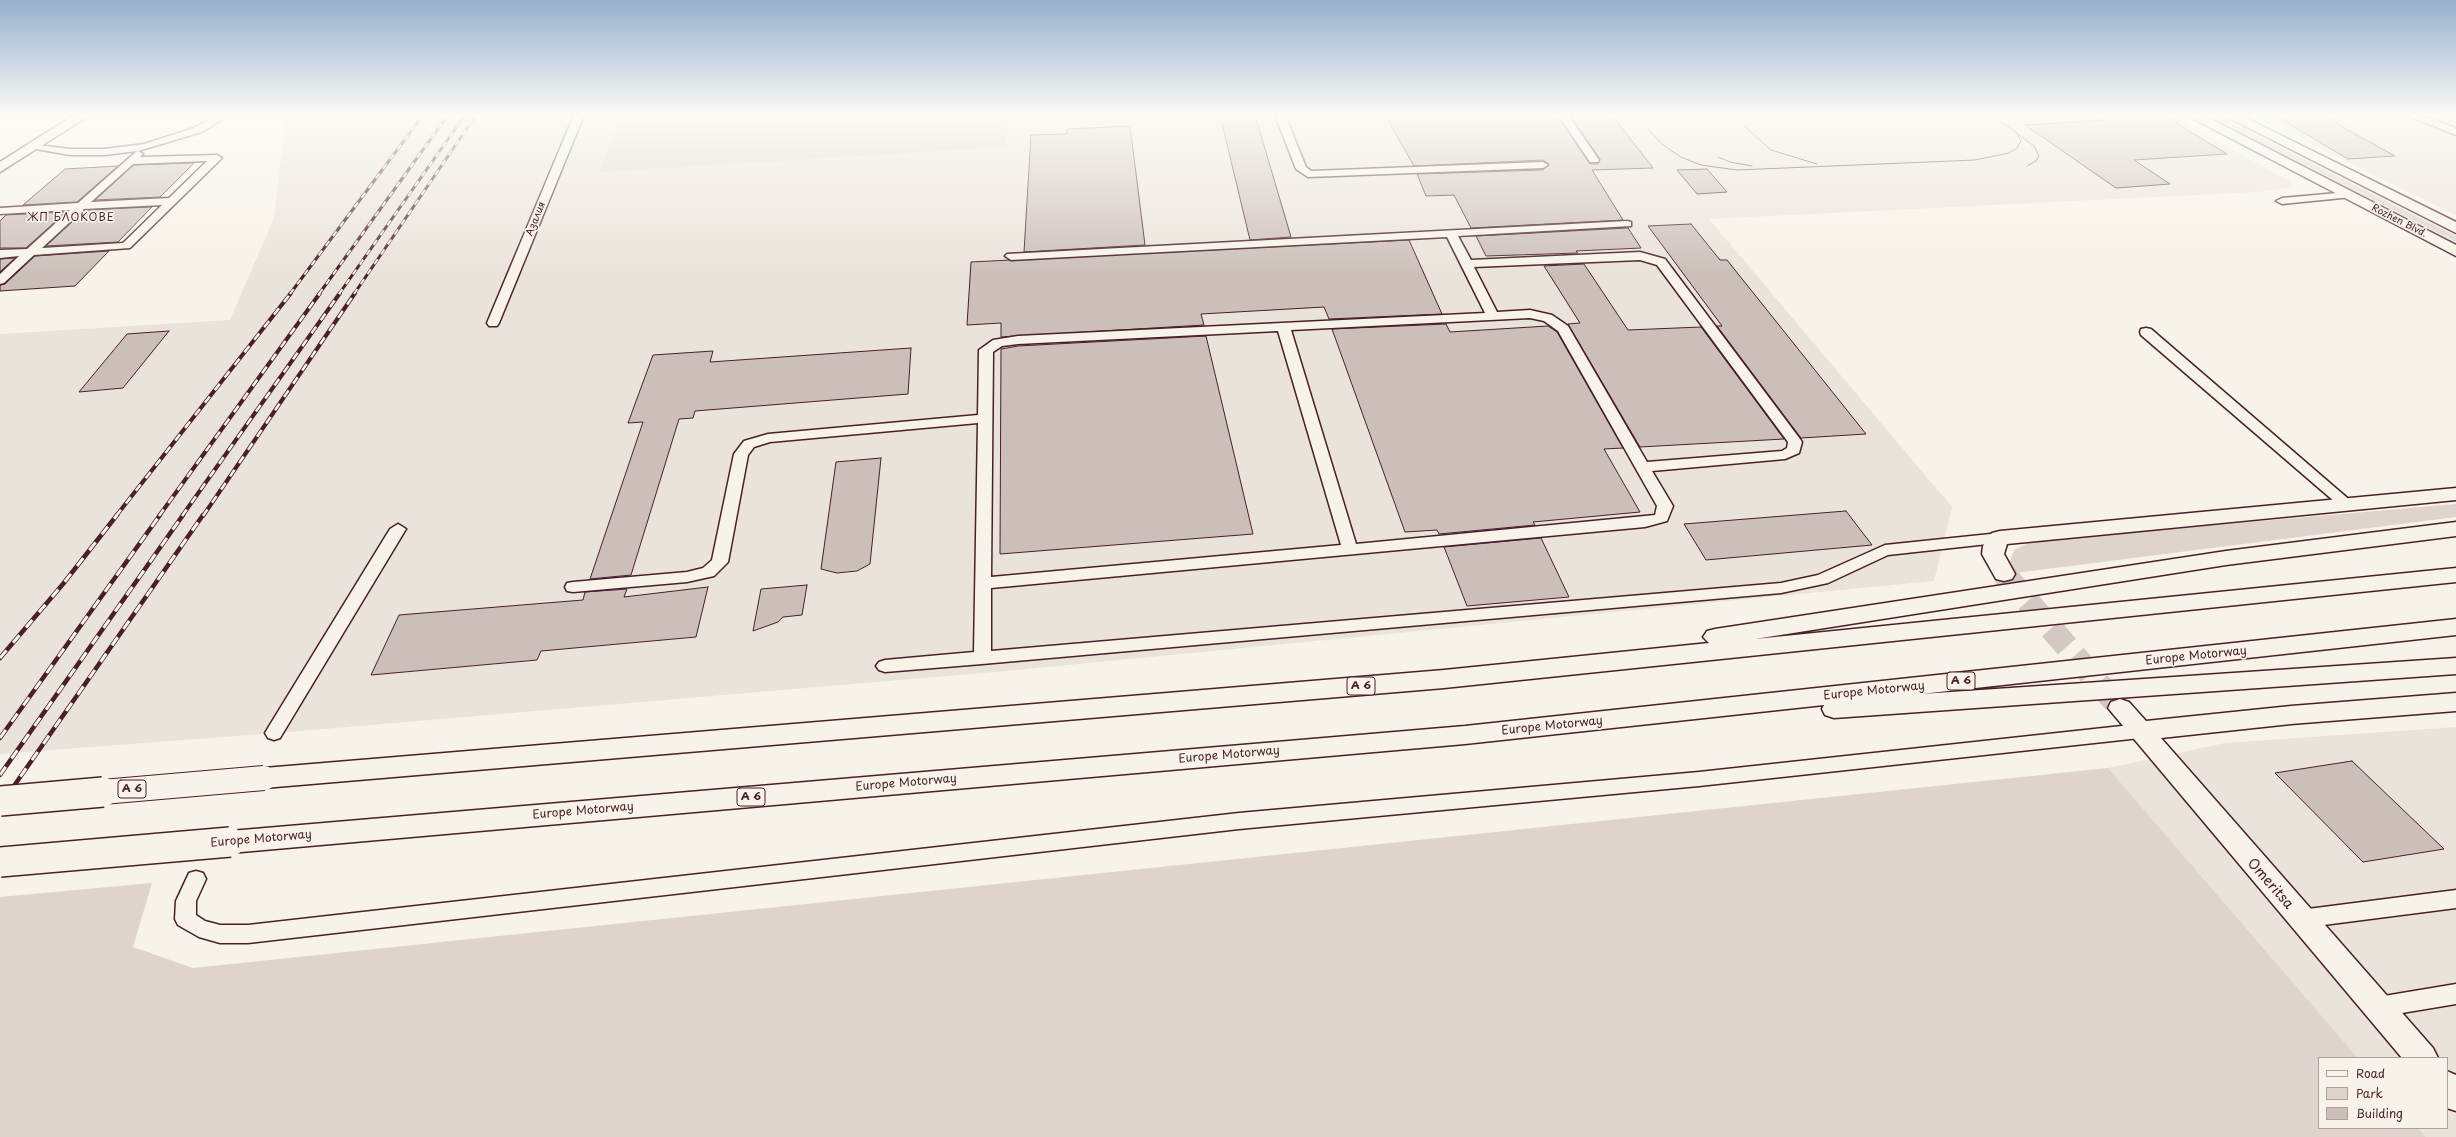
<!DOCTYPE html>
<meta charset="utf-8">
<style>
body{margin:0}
#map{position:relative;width:2456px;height:1137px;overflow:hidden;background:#f7f3e8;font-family:"Playpen Sans",sans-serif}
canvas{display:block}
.legend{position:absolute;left:2318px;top:1057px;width:130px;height:72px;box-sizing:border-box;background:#f7f3e8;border:1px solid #b29e9c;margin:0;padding:5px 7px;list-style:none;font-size:12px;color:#4a1f2b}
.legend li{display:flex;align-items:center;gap:8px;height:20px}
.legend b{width:20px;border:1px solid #b29e9c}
</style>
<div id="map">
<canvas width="2456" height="1137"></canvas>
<ul class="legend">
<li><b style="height:5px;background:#f7f3e8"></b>Road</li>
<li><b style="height:11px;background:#ded4cc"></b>Park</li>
<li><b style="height:11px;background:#ccbfb9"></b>Building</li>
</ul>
</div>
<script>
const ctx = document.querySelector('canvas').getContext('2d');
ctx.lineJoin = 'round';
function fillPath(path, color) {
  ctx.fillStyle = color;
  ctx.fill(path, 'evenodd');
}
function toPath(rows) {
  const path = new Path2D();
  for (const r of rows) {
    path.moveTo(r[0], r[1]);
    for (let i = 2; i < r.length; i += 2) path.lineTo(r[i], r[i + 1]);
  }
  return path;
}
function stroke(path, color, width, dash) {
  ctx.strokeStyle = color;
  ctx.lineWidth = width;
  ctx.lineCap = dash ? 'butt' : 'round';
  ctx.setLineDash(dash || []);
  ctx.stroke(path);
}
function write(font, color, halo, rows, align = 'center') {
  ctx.font = font + ' "Playpen Sans",sans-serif';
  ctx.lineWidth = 3.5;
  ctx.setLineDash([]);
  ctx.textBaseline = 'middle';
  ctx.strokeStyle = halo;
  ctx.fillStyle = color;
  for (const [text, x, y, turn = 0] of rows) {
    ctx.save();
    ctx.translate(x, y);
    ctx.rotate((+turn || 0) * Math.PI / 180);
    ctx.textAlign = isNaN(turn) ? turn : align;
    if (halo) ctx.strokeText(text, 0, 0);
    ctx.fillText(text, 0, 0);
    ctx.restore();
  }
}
const built = toPath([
 [286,115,2169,115,2290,181,2293,187,2258,192,1709,219,1952,507,1934,581,1006,671,289,732,0,754,0,334,230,320,274,218],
 [2252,115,2456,115,2456,215,2325,151],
 [2456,727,2456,1137,2426,1137,2418,1128,2447,1128,2447,1058,2358,1058,2108,768,2225,743]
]);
const green = toPath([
 [622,115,1008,115,1006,147,599,172],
 [2206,115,2216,115,2456,236,2456,242],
 [2456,504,2456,517,2015,573,2010,562,2014,550,2033,541],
 [2108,768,2358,1058,2319,1058,2319,1128,2418,1128,2426,1137,0,1137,0,897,152,883,133,947,193,968]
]);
const building = toPath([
 [1220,115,1255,115,1291,237,1250,240,1220,115],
 [1385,115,1557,115,1590,164,1598,164,1600,159,1570,115,1612,115,1653,168,1592,170,1623,220,1471,228,1454,195,1426,196,1417,174,1543,170,1549,164,1543,160,1414,166,1385,115],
 [2096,115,2163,115,2227,154,2134,160,2170,184,2116,188,2025,125,2104,120,2096,115],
 [2274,115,2321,115,2395,156,2348,159,2274,115],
 [1130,126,1145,245,1024,252,1031,135,1067,134,1067,129,1130,126],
 [194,163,160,197,95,200,134,165,194,163],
 [118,166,77,202,23,205,65,169,118,166],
 [1707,169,1727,192,1697,194,1677,170,1707,169],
 [150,207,152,207,118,242,46,246,85,210,150,207],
 [66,212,26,248,0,248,0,221,6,215,66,212],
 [1691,224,1720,260,1727,260,1866,434,1801,438,1717,326,1722,326,1648,226,1691,224],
 [1628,228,1641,248,1576,251,1578,253,1486,256,1476,236,1628,228],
 [1409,240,1442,314,1329,319,1324,307,1201,314,1204,325,1001,337,1001,323,967,325,971,262,1409,240],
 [109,251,75,286,0,291,0,285,5,284,35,256,109,251],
 [15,258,0,272,0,259,15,258],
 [1584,264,1628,330,1701,327,1784,439,1640,447,1568,324,1580,323,1544,266,1584,264],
 [1446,324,1450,332,1548,326,1557,332,1623,448,1604,449,1640,512,1533,522,1535,525,1439,534,1437,530,1405,532,1332,329,1446,324],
 [169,331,123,388,79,392,127,334,169,331],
 [1206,336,1253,534,1000,554,1001,349,1018,346,1206,336],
 [911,348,908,394,695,411,693,418,679,419,631,575,590,579,643,422,628,423,653,355,713,351,710,362,911,348],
 [881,458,870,564,857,571,837,573,821,569,836,462,881,458],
 [1846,511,1872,545,1706,560,1684,524,1846,511],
 [1541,538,1569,597,1467,606,1444,547,1541,538],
 [807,585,802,615,783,617,778,622,753,631,761,589,807,585],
 [708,587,696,637,541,651,537,660,371,675,399,615,583,600,585,592,627,589,624,597,708,587],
 [2352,761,2444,849,2363,862,2275,773,2352,761]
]);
const minorTunnel = toPath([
 [2004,574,2120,708]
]);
const service = toPath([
 [218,115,230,115,202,132,138,151,143,154,140,157,217,155,222,158,130,248,34,255,4,283,0,284,0,274,19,256,0,258,0,250,27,249,70,210,0,214,0,208,78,203,137,151,105,155,70,155,30,148,30,144,70,149,105,149,144,144,194,128,218,115],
 [207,161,169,198,91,202,133,164,207,161],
 [162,205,123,243,42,248,84,209,162,205],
 [574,115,584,115,499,323,497,326,489,326,487,323,574,115],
 [1275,115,1285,115,1306,167,1311,171,1543,162,1548,165,1543,168,1308,177,1296,169,1275,115],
 [1558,115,1568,115,1599,160,1598,162,1590,162,1558,115],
 [2407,115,2421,115,2456,128,2456,135,2407,115],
 [2348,192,2352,193,2352,197,2282,204,2276,201,2282,198,2348,192],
 [1627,221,1631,222,1631,226,1458,236,1471,260,1640,252,1665,259,1800,439,1802,442,1799,453,1785,459,1652,471,1673,506,1667,521,1645,527,991,588,991,651,1781,583,1818,575,1885,545,2000,533,2006,534,2008,538,2006,542,1888,555,1828,583,1781,593,982,664,885,672,879,670,876,666,879,662,885,660,974,652,978,423,770,442,754,447,748,455,728,562,714,576,687,582,573,592,567,591,565,587,567,583,573,582,687,572,703,568,712,560,734,454,744,441,768,434,978,415,979,350,993,340,1018,336,1485,313,1447,237,1011,260,1005,256,1007,254,1627,221],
 [1640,260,1657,265,1788,442,1787,448,1782,451,1647,462,1568,326,1552,315,1530,310,1497,312,1474,267,1640,260],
 [1530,318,1544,321,1558,331,1657,506,1655,515,1356,544,1291,330,1530,318],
 [1278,331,1341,545,991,577,993,352,1002,346,1018,344,1278,331],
 [2146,328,2151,329,2352,502,2355,505,2352,508,2342,508,2141,335,2140,332,2141,329,2146,328],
 [398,524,406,529,280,738,274,740,268,738,265,733,268,728,390,529,398,524],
 [2140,724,2146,726,2149,731,2146,736,2140,738,1699,786,1239,829,248,943,220,943,199,937,178,925,175,919,176,901,189,873,196,871,203,873,206,879,196,901,196,915,205,921,220,925,248,925,1239,813,1699,772,2140,724],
 [2456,890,2456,908,2300,928,2293,925,2290,919,2293,913,2300,910,2456,890],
 [2456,984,2456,1004,2378,1017,2370,1014,2367,1007,2370,1000,2378,997,2456,984]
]);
const minor = toPath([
 [74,115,90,115,0,172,0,162,74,115],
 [2456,488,2456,500,2007,544,2004,554,2015,574,2012,579,2004,581,1996,579,1982,554,1983,546,1992,533,2000,531,2456,488],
 [2456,693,2456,711,2291,724,2161,738,2433,1048,2438,1058,2402,1058,2108,708,2111,702,2120,699,2129,702,2146,721,2291,706,2456,693],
 [2447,1071,2456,1075,2456,1111,2447,1108,2447,1071]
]);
const primary = toPath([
 [2186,115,2203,115,2456,245,2456,256,2186,115],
 [2223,115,2240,115,2456,222,2456,233,2223,115]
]);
const motorway = toPath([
 [2456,522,2456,536,2226,565,1755,639,2456,568,2456,582,1444,688,264,788,255,785,251,778,255,771,264,768,1444,670,1709,643,1703,637,1707,631,1715,629,2226,551,2456,522],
 [2456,619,2456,635,1921,694,2456,658,2456,674,1834,718,1825,715,1822,709,1824,705,1465,744,230,853,220,850,216,842,220,834,230,831,1465,726,2456,619]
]);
const tram = toPath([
 [1992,115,2034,146,2039,156,2036,161,2027,166],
 [1744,126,1771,150,1817,164],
 [1648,129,1663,145,1681,157,1701,165,1737,170,1975,160,2009,153,2017,148,2021,141,2016,132],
 [1718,157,1730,162,1752,166]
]);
const railFar3 = toPath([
 [290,294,423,115],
 [319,294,448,115],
 [339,294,465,115],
 [354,294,476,115]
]);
const railFar2 = toPath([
 [116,516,291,293],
 [159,516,320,293],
 [182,516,340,293],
 [203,516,355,293]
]);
const railFar1 = toPath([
 [0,658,63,584,117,515],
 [0,738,160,515],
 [0,775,183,515],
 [9,793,203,515]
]);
const rail = toPath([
 [0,806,10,792]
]);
const motorwayBridgeFar1 = toPath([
 [91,793,264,778]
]);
const motorwayBridge = toPath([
 [0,801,103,792],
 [0,862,230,842]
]);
const farStreetnames = [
 ["Азалия",536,219,-68],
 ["Rozhen Blvd.",2399,221,27]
];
const farNeighbourhoodnames = [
 ["ЖП БЛОКОВЕ",71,218]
];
const shields = [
 [1961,681,28],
 [1361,686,28],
 [132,789,28],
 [751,797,28]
];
const shieldNames = [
 ["A 6",1961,681],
 ["A 6",1361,686],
 ["A 6",132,789],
 ["A 6",751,797]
];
const streetNames = [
 ["Europe Motorway",2196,656,-6],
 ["Europe Motorway",1874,691,-6],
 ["Europe Motorway",1552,726,-6],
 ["Europe Motorway",1229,755,-5],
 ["Europe Motorway",906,783,-5],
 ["Europe Motorway",583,811,-5],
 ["Europe Motorway",261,839,-5]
];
const nearStreetnames = [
 ["Omeritsa",2270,884,49]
];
fillPath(built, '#eae3da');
fillPath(green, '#ded4cc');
fillPath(building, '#ccbfb9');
stroke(building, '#4a1f2b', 1);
stroke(minorTunnel, '#d4c9c2', 24, [24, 12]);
stroke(service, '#4a1f2b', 3);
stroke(minor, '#4a1f2b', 3);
stroke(primary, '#4a1f2b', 3);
stroke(motorway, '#4a1f2b', 3);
fillPath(service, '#f7f3e8');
fillPath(minor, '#f7f3e8');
fillPath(primary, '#f7f3e8');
fillPath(motorway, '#f7f3e8');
stroke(tram, '#4a1f2b', 1);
stroke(railFar3, '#4a1f2b', 3);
stroke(railFar2, '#4a1f2b', 4);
stroke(railFar1, '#4a1f2b', 4.5);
stroke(rail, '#4a1f2b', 5.5);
stroke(railFar3, '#f7f3e8', 2, [6]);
stroke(railFar2, '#f7f3e8', 2.5, [8]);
stroke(railFar1, '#f7f3e8', 3, [10]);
stroke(rail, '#f7f3e8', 4, [12]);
stroke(motorwayBridgeFar1, '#4a1f2b', 26, []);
stroke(motorwayBridge, '#4a1f2b', 32, []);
stroke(motorwayBridgeFar1, '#f7f3e8', 24);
stroke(motorwayBridge, '#f7f3e8', 29);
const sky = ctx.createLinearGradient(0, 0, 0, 274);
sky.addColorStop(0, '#96b0ce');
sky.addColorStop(0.42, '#fbfaf5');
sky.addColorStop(1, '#fbfaf500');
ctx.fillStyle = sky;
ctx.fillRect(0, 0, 2456, 274);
write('10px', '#4a1f2b', '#f7f3e8', farStreetnames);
ctx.letterSpacing = '1px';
write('11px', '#4a1f2b', '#f7f3e8', farNeighbourhoodnames);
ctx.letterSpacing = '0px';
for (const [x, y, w] of shields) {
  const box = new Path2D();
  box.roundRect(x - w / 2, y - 9, w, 18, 3);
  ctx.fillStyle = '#f7f3e8';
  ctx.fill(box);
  stroke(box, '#4a1f2b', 1);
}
write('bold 11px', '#4a1f2b', null, shieldNames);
write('12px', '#4a1f2b', '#f7f3e8', streetNames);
write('14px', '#4a1f2b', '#f7f3e8', nearStreetnames);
</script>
